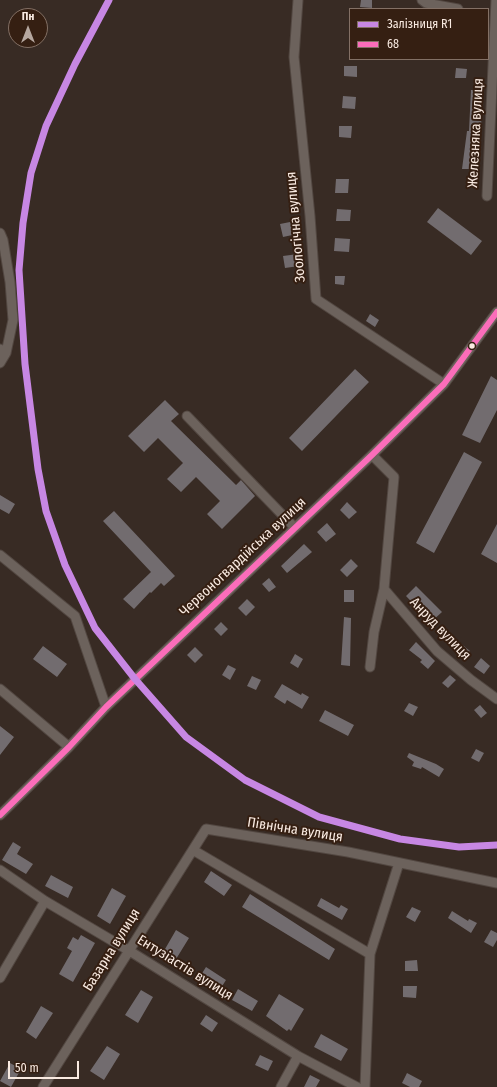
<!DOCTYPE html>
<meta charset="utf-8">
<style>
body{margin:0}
#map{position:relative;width:497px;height:1087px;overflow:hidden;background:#382b24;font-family:"Fira Sans Condensed",sans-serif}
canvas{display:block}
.legend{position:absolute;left:349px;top:8px;width:140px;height:52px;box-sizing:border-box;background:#351f12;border:1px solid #837065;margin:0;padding:5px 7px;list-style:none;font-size:12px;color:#f9eae1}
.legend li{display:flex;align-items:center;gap:8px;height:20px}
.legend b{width:20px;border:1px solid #837065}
.north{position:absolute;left:8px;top:8px;width:40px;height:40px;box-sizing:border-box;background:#351f12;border:1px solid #837065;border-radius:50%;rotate:0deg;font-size:11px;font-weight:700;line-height:16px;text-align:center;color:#f9eae1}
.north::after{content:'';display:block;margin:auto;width:14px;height:18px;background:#b5a79f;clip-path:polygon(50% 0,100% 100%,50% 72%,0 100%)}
.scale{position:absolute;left:8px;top:1061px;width:71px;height:18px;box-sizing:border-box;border:2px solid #f9eae1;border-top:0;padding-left:5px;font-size:12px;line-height:14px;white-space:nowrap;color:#f9eae1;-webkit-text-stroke:3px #351f12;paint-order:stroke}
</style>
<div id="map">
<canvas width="497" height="1087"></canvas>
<ul class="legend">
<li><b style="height:5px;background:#c787e3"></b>Залізниця R1</li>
<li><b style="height:5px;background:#fb6dba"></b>68</li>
</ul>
<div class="north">Пн</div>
<div class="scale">50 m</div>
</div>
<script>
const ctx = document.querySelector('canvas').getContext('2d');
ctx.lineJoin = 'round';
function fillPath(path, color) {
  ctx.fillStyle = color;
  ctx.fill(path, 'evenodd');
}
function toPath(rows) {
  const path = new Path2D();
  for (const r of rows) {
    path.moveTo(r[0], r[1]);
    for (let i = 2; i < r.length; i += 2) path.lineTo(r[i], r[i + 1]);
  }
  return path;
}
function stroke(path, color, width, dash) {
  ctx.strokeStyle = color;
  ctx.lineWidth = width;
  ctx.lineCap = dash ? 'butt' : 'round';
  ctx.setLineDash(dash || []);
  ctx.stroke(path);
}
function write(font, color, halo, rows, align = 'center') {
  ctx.font = font + ' "Fira Sans Condensed",sans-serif';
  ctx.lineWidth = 4;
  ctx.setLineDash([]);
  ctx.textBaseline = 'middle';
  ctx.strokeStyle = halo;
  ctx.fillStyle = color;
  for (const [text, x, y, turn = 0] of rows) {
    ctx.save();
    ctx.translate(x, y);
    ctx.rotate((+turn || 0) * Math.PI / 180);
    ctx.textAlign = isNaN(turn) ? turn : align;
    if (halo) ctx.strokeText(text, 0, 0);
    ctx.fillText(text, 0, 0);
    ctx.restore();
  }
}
const building = toPath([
 [361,0,372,0,372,8,360,7],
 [344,66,357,66,357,77,344,76],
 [456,68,467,69,466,78,455,78],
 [471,90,482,90,481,132,480,145,478,145,478,169,462,169,467,131,469,131],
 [343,96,356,97,355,109,342,108],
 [339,126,352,126,351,138,339,137],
 [336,179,349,179,348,193,335,193],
 [438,208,482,241,471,255,427,222],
 [337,209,351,210,350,221,336,221],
 [295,221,297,234,283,237,280,224],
 [335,238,350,239,349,252,334,251],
 [298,254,299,266,285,268,283,256],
 [335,276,345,276,344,285,335,284],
 [370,314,379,320,375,327,366,321],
 [355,369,369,382,302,451,289,438],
 [491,376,497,380,497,410,480,443,462,435],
 [165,400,179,414,171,421,236,485,241,480,255,496,222,529,207,514,220,501,196,477,181,492,167,479,183,463,158,438,144,452,128,436],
 [464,452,482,462,434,553,416,543],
 [0,495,15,504,9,514,0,509],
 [347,502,357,512,349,519,340,510],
 [114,511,175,576,164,586,161,583,151,593,150,592,134,609,123,599,151,572,103,521],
 [327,523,336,534,326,542,317,532],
 [497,524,497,563,481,554],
 [304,544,312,552,287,573,281,566],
 [351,559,358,566,347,577,340,570],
 [269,578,276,587,269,592,262,584],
 [416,586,442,612,431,622,406,596],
 [344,590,354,590,354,602,344,602],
 [247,599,255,607,246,616,238,608],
 [344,617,351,618,350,666,341,665],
 [221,622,228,629,221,636,214,629],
 [416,642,435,661,428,669,420,662,422,660,409,650],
 [460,643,470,651,463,659,454,651],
 [43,646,67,664,57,677,33,659],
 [195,647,203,655,195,663,187,655],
 [295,654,303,659,298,668,290,663],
 [481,658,490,666,484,674,474,667],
 [228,665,236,669,230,680,222,675],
 [450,675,456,680,448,688,442,683],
 [252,676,261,680,256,690,247,686],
 [282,684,301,695,302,693,309,697,302,709,287,700,285,704,274,697],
 [409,703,418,707,413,716,404,711],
 [480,705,487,713,481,718,474,710],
 [325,710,354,725,348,736,319,721],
 [0,726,14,737,0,755],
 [476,749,484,753,479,762,471,758],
 [409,753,436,764,444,769,439,777,422,767,421,769,412,766,414,762,407,757],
 [13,842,21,847,17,854,33,864,26,874,2,860],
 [211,871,232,885,224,896,204,882],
 [51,875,73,887,68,898,45,886],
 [112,888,126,896,110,924,97,916],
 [250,894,335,949,329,960,242,907],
 [321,898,339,908,341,905,348,909,342,920,317,906],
 [412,907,421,911,415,922,406,917],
 [452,911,468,921,469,919,477,923,471,933,448,918],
 [176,930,189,938,173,964,161,956],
 [491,930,497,933,497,940,493,947,484,942],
 [81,935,95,943,73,982,59,974,72,951,67,948,73,937,78,940],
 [417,960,418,971,405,971,405,961],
 [206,967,226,980,219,991,199,978],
 [403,986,417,986,416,998,403,997],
 [238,989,258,1001,252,1011,232,1000],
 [141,990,153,997,138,1023,125,1015],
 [279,994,304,1009,291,1031,289,1029,287,1031,266,1016],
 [41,1006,53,1013,36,1039,26,1032],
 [206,1015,218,1023,212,1032,200,1024],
 [321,1034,348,1049,341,1061,314,1047],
 [107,1046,120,1054,104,1080,90,1071],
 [260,1055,273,1061,268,1071,255,1065],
 [10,1063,21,1069,11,1087,0,1081],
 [407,1073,422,1081,419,1087,410,1087,402,1083],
 [310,1075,320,1080,316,1087,304,1087]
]);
const minor = toPath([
 [298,0,294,57,310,216,316,299,444,384],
 [422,0,426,3,458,9],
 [487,196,496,0],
 [0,233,3,240,10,282,13,320,6,353],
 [0,349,6,353,0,363],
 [187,416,295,528],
 [0,555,75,616,106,707],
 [384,589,437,651,471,680,497,699],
 [370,667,374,632,384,589,394,477,372,455],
 [0,689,69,747],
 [0,815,69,747,106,707,372,455,444,384,497,312],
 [193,850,370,954],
 [0,870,45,901,128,950,298,1056,357,1087],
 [0,978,45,901],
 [43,1087,206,829,348,852,497,883],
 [281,1087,298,1056],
 [365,1087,370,954,399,863]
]);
const bus1 = toPath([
 [0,815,69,747,106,707,372,455,444,384,497,312]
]);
const rail1 = toPath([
 [109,0,75,64,46,126,31,173,23,223,19,270,25,364,38,469,46,511,65,565,95,628,135,679,186,737,245,780,319,817,400,839,459,847,497,845]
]);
const markers = [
 [472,346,3.5,"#f9eae1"]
];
const streetNames = [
 ["Железняка вулиця",476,133,-87],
 ["Зоологічна вулиця",296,227,-95],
 ["Червоногвардійська вулиця",243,557,-43],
 ["Анруд вулиця",440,629,46],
 ["Північна вулиця",295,830,9],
 ["Базарна вулиця",112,950,-58],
 ["Ентузіастів вулиця",185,968,32]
];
fillPath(building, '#726c6f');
stroke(minor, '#524741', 11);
stroke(minor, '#6c625c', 9);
stroke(bus1, '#fb6dba', 6);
stroke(rail1, '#c787e3', 7);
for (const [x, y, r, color] of markers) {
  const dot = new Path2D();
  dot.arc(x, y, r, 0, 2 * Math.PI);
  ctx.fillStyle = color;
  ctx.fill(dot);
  stroke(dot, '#351f12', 1.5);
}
write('14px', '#f9eae1', '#351f12', streetNames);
</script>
